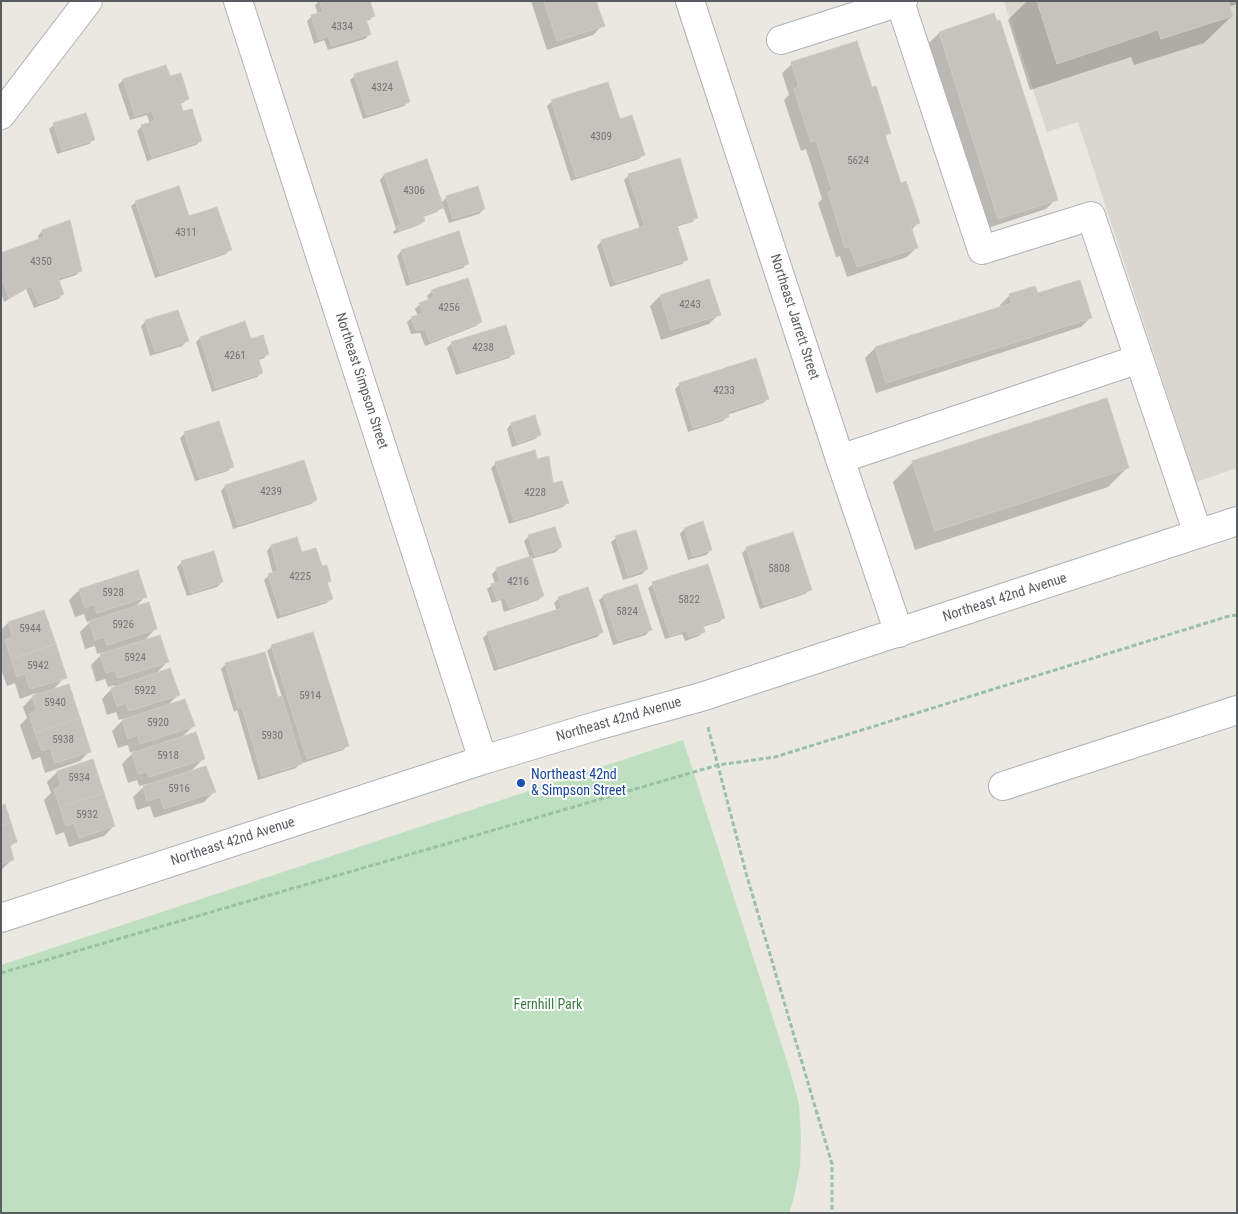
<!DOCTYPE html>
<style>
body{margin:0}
#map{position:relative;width:1238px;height:1214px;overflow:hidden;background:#eae8e1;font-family:"Roboto Condensed",sans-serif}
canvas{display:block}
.frame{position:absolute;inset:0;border:2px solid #595c60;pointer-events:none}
</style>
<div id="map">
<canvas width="1238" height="1214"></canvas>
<div class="frame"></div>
</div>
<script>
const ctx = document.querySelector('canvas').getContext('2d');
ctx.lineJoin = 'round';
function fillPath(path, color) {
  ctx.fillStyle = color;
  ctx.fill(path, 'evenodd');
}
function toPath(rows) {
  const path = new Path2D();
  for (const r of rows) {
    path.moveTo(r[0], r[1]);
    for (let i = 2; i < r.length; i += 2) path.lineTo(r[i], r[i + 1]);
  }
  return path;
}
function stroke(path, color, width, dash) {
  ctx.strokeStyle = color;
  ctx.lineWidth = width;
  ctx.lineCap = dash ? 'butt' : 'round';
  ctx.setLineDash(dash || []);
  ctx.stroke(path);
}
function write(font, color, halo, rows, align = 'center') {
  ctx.font = font + ' "Roboto Condensed",sans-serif';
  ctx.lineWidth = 4;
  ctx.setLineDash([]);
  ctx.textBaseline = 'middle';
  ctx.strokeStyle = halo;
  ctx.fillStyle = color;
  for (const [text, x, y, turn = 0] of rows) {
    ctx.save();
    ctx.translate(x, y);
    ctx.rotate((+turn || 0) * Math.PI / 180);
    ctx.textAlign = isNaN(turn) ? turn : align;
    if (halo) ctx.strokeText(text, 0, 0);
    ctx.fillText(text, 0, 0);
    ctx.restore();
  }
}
const education = toPath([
 [1004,1,1237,1,1237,468,1196,482,1078,122,1047,132]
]);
const green = toPath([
 [683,740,791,1074,799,1105,801,1136,800,1167,793,1201,789,1213,1,1213,1,965]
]);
const shadow = toPath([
 [319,1,369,1,374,16,369,20,366,21,370,34,365,39,328,50,324,40,314,44,307,21,312,16,318,15,315,5],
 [531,1,595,1,603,25,593,35,547,50],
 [1027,1,1237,1,1237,4,1229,7,1232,16,1204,43,1134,65,1131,57,1030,90,1008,20],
 [939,33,1056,199,1046,209,988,228,929,43],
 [792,64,871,89,890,132,885,137,900,184,918,223,911,230,917,247,907,257,847,277,840,256,836,257,818,203,822,199,806,149,801,151,784,100,789,95,782,73],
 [166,66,169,78,188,98,183,103,180,104,182,113,201,140,196,145,147,161,137,131,142,126,150,124,147,115,130,120,118,85,123,80],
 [355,76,408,102,404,106,363,119,350,80],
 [552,101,644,154,639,159,571,181,547,106],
 [54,125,94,139,89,144,57,154,49,129],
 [426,161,441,203,447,197,484,209,479,214,449,223,443,206,437,212,423,217,424,221,419,225,394,234,393,232,396,229,380,180,384,175],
 [629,175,697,217,692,222,676,227,686,260,682,264,610,287,597,246,602,241,640,229,624,180],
 [136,202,230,249,226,254,155,278,131,206],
 [42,231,81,270,76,275,58,281,63,294,58,299,34,308,26,289,4,302,1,293,1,254,39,241,38,236],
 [459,233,468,263,463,268,406,286,397,256,401,251],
 [467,280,481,322,476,326,425,346,420,333,411,334,407,322,412,318,418,316,415,309,420,304,430,301,427,296,431,292],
 [708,281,719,314,709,324,661,340,650,306,660,296],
 [1037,294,1091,317,1081,327,876,393,865,358,875,348,1001,308,1000,305,1010,295],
 [146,321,187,341,182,346,150,356,141,326],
 [200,338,250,340,268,354,263,359,258,360,261,373,257,377,212,392,196,342],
 [452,343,513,354,509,358,456,375,447,348],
 [680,384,768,399,763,403,727,415,728,416,723,421,688,432,675,389],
 [511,424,540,435,535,439,512,447,507,429],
 [185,433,232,466,228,471,195,481,180,438],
 [536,461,568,502,563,507,509,524,491,468,496,463],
 [913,462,1128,467,1108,487,915,550,893,482],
 [225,486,316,500,311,504,233,529,221,491],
 [702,523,711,550,706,555,688,560,680,534,684,529],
 [529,536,561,547,556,552,531,559,543,596,538,600,504,612,501,600,492,603,487,589,492,585,495,584,492,574,497,569,530,558,524,541],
 [616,538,647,569,642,574,623,580,611,542],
 [271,546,301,554,321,568,330,580,327,584,331,598,327,603,277,619,264,580,269,575,273,574,267,551],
 [747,548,810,590,805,594,760,609,742,553],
 [182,562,222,582,217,587,187,596,177,567],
 [137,571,146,596,134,608,156,628,143,642,167,662,155,675,178,695,166,707,193,726,180,739,203,759,190,772,214,792,204,802,154,818,150,806,137,810,133,797,147,784,139,786,137,780,128,783,122,764,135,751,130,753,128,745,118,748,112,731,125,718,119,720,116,712,107,715,102,699,115,685,108,687,105,679,96,682,91,665,104,652,97,654,95,646,85,649,80,632,91,621,87,622,84,614,75,617,69,600,79,590],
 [653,584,724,618,719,622,702,627,704,631,699,636,685,641,682,634,665,639,648,588],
 [604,596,650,630,646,635,613,645,599,600],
 [559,598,602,632,597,637,494,671,483,638,488,633,557,611,554,603],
 [8,623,65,677,52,691,90,751,80,761,45,773,40,757,32,760,20,725,27,718,23,707,36,693,20,699,15,683,7,686,1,669,1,630],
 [272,646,347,746,343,750,303,763,302,762,296,768,258,780,237,710,234,712,221,669,226,664,277,699,282,697,267,651],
 [57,772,114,826,104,836,69,847,64,832,56,835,44,800,51,793,47,782],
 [1,807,16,841,9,848,13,859,1,870]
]);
const building = toPath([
 [320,1,370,1,375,16,366,19,371,34,332,46,328,36,319,40,311,15,323,12,320,1],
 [544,1,596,1,605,26,557,41,544,1],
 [1037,1,1228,1,1233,16,1161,39,1158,30,1057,64,1037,1],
 [994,13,997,21,1000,20,1058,200,998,219,939,32,994,13],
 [857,41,872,87,876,86,891,133,885,135,901,183,906,181,920,223,911,226,918,248,857,267,850,247,845,248,828,192,832,191,816,140,811,142,794,89,799,87,791,62,857,41],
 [397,61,410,102,367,115,354,74,397,61],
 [166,65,170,76,181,73,189,99,180,102,183,111,192,109,202,141,152,157,141,125,155,121,152,111,135,116,123,79,166,65],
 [608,82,620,119,632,115,645,155,576,177,551,100,608,82],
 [86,113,95,140,62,150,53,123,86,113],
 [680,158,698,218,677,225,688,260,615,283,601,240,645,226,628,174,680,158],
 [427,159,444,208,423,215,425,221,399,231,397,226,401,225,384,174,427,159],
 [179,186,189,216,217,207,232,250,160,274,135,201,179,186],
 [478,186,485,209,453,219,446,196,478,186],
 [70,220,82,271,58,278,64,294,39,304,31,286,9,298,1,275,1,253,44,237,42,230,70,220],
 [459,231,469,264,411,282,401,250,459,231],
 [468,278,482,322,430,342,425,329,416,330,411,317,423,313,419,303,435,297,431,290,468,278],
 [709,279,721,315,671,330,660,295,709,279],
 [1080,280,1092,318,886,383,875,347,1012,303,1009,294,1035,286,1038,293,1080,280],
 [178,310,189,341,155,352,145,320,178,310],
 [245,321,251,339,263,335,269,354,258,358,263,373,216,388,200,337,245,321],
 [506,325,515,354,461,371,451,342,506,325],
 [756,358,769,399,727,412,729,417,693,428,679,383,756,358],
 [1107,398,1129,468,935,531,912,461,1107,398],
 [535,415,541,435,517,443,511,423,535,415],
 [219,421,234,467,199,478,184,432,219,421],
 [535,450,537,459,549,456,553,483,562,481,569,503,514,520,495,462,535,450],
 [304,460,317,500,238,525,225,485,304,460],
 [703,521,712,550,693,556,684,528,703,521],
 [555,527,562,547,535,556,528,535,555,527],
 [636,530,648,569,628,576,615,536,636,530],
 [793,532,812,590,764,605,746,547,793,532],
 [297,537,302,552,316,548,322,566,327,565,331,581,327,582,333,599,281,615,268,574,278,571,271,545,297,537],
 [214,551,223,582,191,593,181,561,214,551],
 [531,556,544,596,509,608,505,597,497,600,491,584,500,581,496,568,531,556],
 [708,564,725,618,703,625,705,632,689,637,687,630,670,636,652,582,708,564],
 [138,570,147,597,97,613,94,604,85,608,79,589,138,570],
 [637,584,652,630,618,641,603,595,637,584],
 [588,587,603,632,499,667,487,632,562,608,558,597,588,587],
 [149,602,157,629,107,645,104,637,95,640,89,621,149,602],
 [44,610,56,644,11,659,5,640,13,637,8,622,44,610],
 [313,632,349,746,307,759,271,645,313,632],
 [160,635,169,662,118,678,115,670,106,673,100,654,160,635],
 [56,644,67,678,30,689,25,674,17,677,11,659,56,644],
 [265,652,278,697,282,696,302,764,262,776,242,707,238,708,225,663,265,652],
 [170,668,180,695,129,711,126,703,117,706,111,688,170,668],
 [69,684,80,718,35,733,29,714,37,711,32,696,69,684],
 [185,699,195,726,140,744,138,735,128,739,122,720,185,699],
 [80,718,91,752,55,763,50,748,42,751,35,733,80,718],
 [196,732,205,759,149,777,147,771,138,774,132,753,196,732],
 [93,759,104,793,60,807,54,789,61,786,57,771,93,759],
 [206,766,216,792,164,809,160,797,147,801,143,786,206,766],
 [104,793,115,826,79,838,74,823,66,826,60,807,104,793],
 [5,804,11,823,1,826,1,806,5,804],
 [11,823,17,842,10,845,14,860,1,864,1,826,11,823]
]);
const path = toPath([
 [708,727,746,873,832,1164,832,1213],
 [1,973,718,765,775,757,1229,616,1237,615]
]);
const minor = toPath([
 [238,1,483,760],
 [690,1,840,459,899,633],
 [900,2,982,250,1091,216,1198,534],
 [781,40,903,1],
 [1,115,88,1],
 [840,459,1139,359],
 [1003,786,1237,710],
 [1,918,483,760,596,726,701,697,1237,521]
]);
const markers = [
 [521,783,5,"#1a4fb4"]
];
const numberNames = [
 ["4334",342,27],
 ["4324",382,88],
 ["4309",601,137],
 ["5624",858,161],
 ["4306",414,191],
 ["4311",186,233],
 ["4350",41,262],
 ["4243",690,305],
 ["4256",449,308],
 ["4238",483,348],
 ["4261",235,356],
 ["4233",724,391],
 ["4239",271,492],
 ["4228",535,493],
 ["5808",779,569],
 ["4225",300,577],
 ["4216",518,582],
 ["5928",113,593],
 ["5822",689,600],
 ["5824",627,612],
 ["5926",123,625],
 ["5944",30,629],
 ["5924",135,658],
 ["5942",38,666],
 ["5922",145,691],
 ["5914",310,696],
 ["5940",55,703],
 ["5920",158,723],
 ["5930",272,736],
 ["5938",63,740],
 ["5918",168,756],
 ["5934",79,778],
 ["5916",179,789],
 ["5932",87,815]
];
const streetNames = [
 ["Northeast Jarrett Street",794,317,72],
 ["Northeast Simpson Street",361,381,72],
 ["Northeast 42nd Avenue",1005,598,-18],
 ["Northeast 42nd Avenue",619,720,-16],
 ["Northeast 42nd Avenue",233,842,-18]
];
const transitNames = [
 ["Northeast 42nd",531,775],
 ["& Simpson Street",531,791]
];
const parkNames = [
 ["Fernhill Park",548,1005]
];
fillPath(education, '#dad7cf');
fillPath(green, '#bfe0c0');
fillPath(shadow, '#0003');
fillPath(building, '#c6c3be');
stroke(building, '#cecac0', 1);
stroke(minor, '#aeb1b5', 30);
stroke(path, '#9ac0a5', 3, [5, 2.5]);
stroke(minor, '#fff', 28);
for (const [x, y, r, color] of markers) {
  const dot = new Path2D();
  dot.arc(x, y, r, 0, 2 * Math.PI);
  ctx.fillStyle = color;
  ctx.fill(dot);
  stroke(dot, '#fff', 2);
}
write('11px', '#747678', null, numberNames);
write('14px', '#595c60', '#fff', streetNames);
write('14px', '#164399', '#fff', transitNames, 'left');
write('14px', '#3c7c41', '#fff', parkNames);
</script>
